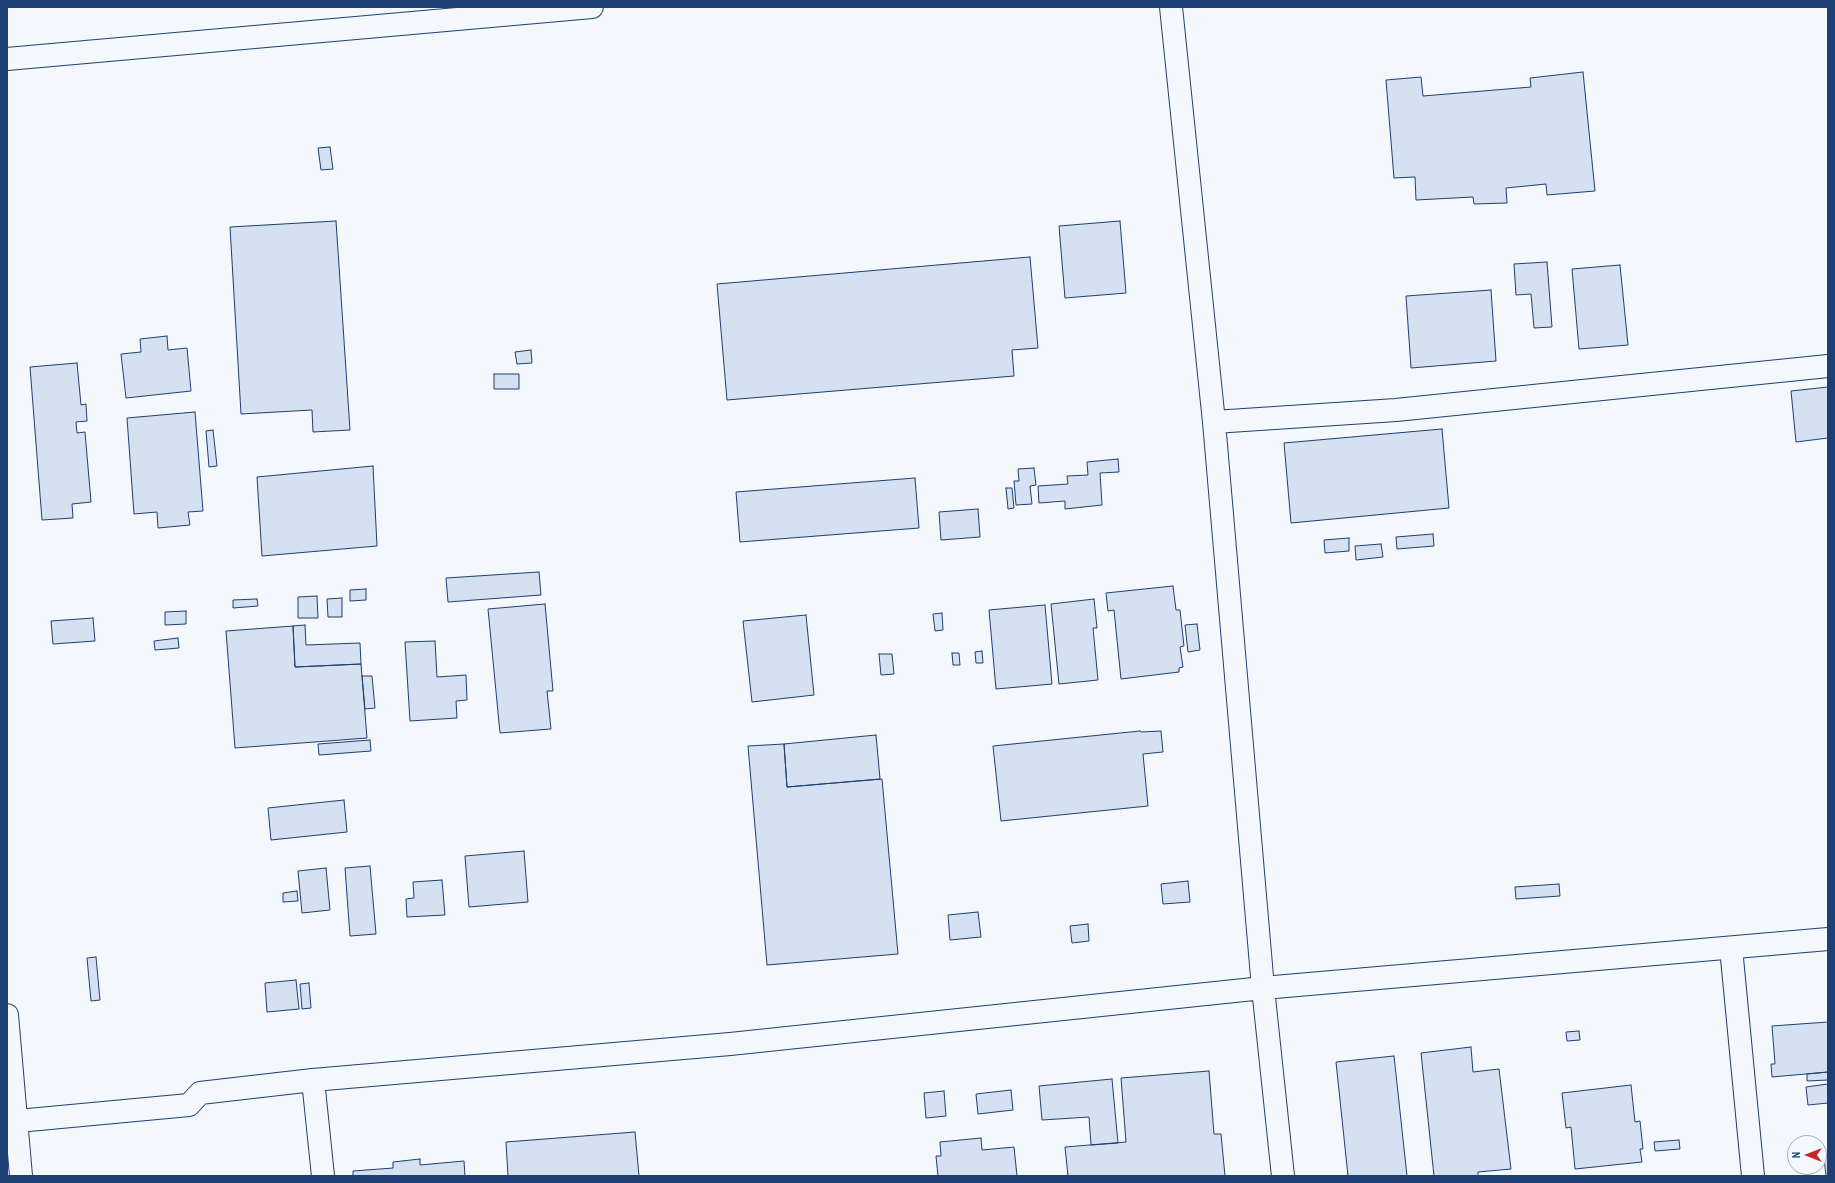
<!DOCTYPE html>
<style>
body{margin:0}
#map{position:relative;width:1835px;height:1183px;overflow:hidden;background:#f4f7fb;font-family:"PT Sans Narrow",sans-serif}
canvas{display:block}
.frame{position:absolute;inset:0;border:8px solid #1d3f73;pointer-events:none}
.north{position:absolute;left:1787px;top:1135px;width:40px;height:40px;box-sizing:border-box;background:#f4f7fb;border:1px solid #9eadc5;border-radius:50%;rotate:270deg;font-size:11px;font-weight:700;line-height:16px;text-align:center;color:#1d3f73}
.north::after{content:'';display:block;margin:auto;width:14px;height:18px;background:#c62828;clip-path:polygon(50% 0,100% 100%,50% 72%,0 100%)}
</style>
<div id="map">
<canvas width="1835" height="1183"></canvas>
<div class="frame"></div>
<div class="north">N</div>
</div>
<script>
const ctx = document.querySelector('canvas').getContext('2d');
ctx.lineJoin = 'round';
function fillPath(path, color) {
  ctx.fillStyle = color;
  ctx.fill(path, 'evenodd');
}
function toPath(rows) {
  const path = new Path2D();
  for (const r of rows) {
    path.moveTo(r[0], r[1]);
    for (let i = 2; i < r.length; i += 2) path.lineTo(r[i], r[i + 1]);
  }
  return path;
}
function stroke(path, color, width, dash) {
  ctx.strokeStyle = color;
  ctx.lineWidth = width;
  ctx.lineCap = dash ? 'butt' : 'round';
  ctx.setLineDash(dash || []);
  ctx.stroke(path);
}
const building = toPath([
 [1583,72,1595,191,1547,195,1546,184,1506,188,1507,203,1474,204,1473,197,1416,200,1415,177,1394,178,1386,80,1421,77,1423,96,1531,87,1530,78,1583,72],
 [330,147,333,169,321,170,318,148,330,147],
 [336,221,350,430,313,432,312,410,241,414,230,227,336,221],
 [1120,221,1126,293,1065,298,1059,226,1120,221],
 [1030,257,1038,348,1012,350,1014,376,727,400,717,284,1030,257],
 [1547,262,1552,327,1534,328,1531,294,1516,295,1514,264,1547,262],
 [1620,265,1628,345,1579,349,1572,269,1620,265],
 [1491,290,1496,361,1411,368,1406,296,1491,290],
 [167,336,168,350,187,348,191,391,126,398,121,354,141,352,140,339,167,336],
 [531,350,532,363,517,364,515,352,531,350],
 [77,363,81,405,86,404,87,421,76,422,77,433,85,432,91,502,72,504,73,518,42,520,30,367,77,363],
 [494,374,519,374,519,389,494,389,494,374],
 [1828,387,1828,438,1796,442,1791,391,1828,387],
 [195,412,203,511,188,512,190,525,158,528,157,512,134,514,127,418,195,412],
 [1442,429,1449,508,1291,523,1284,443,1442,429],
 [213,430,217,466,209,467,206,431,213,430],
 [1118,459,1119,472,1100,473,1102,505,1065,509,1065,501,1039,503,1038,486,1068,484,1067,476,1088,475,1087,462,1118,459],
 [373,466,377,546,262,556,257,477,373,466],
 [1034,468,1036,485,1030,486,1032,504,1016,505,1014,481,1019,481,1018,469,1034,468],
 [915,478,919,528,740,542,736,492,915,478],
 [1006,488,1012,488,1014,508,1008,509,1006,488],
 [978,509,980,537,941,540,939,512,978,509],
 [1433,534,1434,546,1397,549,1396,537,1433,534],
 [1349,538,1349,551,1325,553,1324,540,1349,538],
 [1381,544,1383,557,1356,560,1355,546,1381,544],
 [539,572,541,595,448,602,446,578,539,572],
 [1173,586,1176,610,1180,610,1184,646,1180,647,1183,667,1179,668,1179,672,1121,679,1114,610,1108,611,1106,593,1173,586],
 [366,589,366,600,350,601,350,590,366,589],
 [317,596,318,618,298,618,298,597,317,596],
 [342,598,342,617,328,617,327,599,342,598],
 [257,599,258,606,233,608,233,600,257,599],
 [1094,599,1097,628,1093,628,1098,680,1059,684,1051,604,1094,599],
 [545,604,553,691,547,691,551,729,500,733,488,609,545,604],
 [1045,605,1052,684,996,689,989,610,1045,605],
 [186,611,186,624,165,625,165,612,186,611],
 [942,613,943,630,935,631,933,614,942,613],
 [806,615,814,695,752,702,743,621,806,615],
 [93,618,95,641,53,644,51,621,93,618],
 [1197,624,1200,650,1188,652,1185,625,1197,624],
 [305,625,306,645,360,643,361,664,295,667,293,626,305,625],
 [293,626,295,667,361,664,367,738,235,748,226,631,293,626],
 [178,638,179,648,155,650,154,641,178,638],
 [435,641,437,677,466,675,467,700,456,701,457,718,410,721,405,642,435,641],
 [982,651,983,663,976,663,975,652,982,651],
 [952,653,959,653,960,665,953,665,952,653],
 [879,654,892,654,894,674,881,675,879,654],
 [362,676,372,676,375,708,365,709,362,676],
 [1140,731,1141,732,1161,731,1163,752,1143,754,1148,806,1001,821,993,746,1140,731],
 [876,735,880,779,787,787,784,744,876,735],
 [370,740,371,751,319,755,318,744,370,740],
 [784,744,787,787,882,779,898,954,767,965,748,746,784,744],
 [344,800,347,832,271,840,268,808,344,800],
 [524,851,528,902,469,907,465,856,524,851],
 [370,866,376,934,350,936,345,868,370,866],
 [326,868,330,910,302,913,298,871,326,868],
 [442,880,445,915,407,917,406,899,414,898,413,882,442,880],
 [1188,881,1190,902,1163,904,1161,884,1188,881],
 [1559,884,1560,896,1516,899,1515,887,1559,884],
 [297,891,298,901,283,902,283,893,297,891],
 [978,912,981,937,950,940,948,915,978,912],
 [1088,924,1089,941,1072,943,1070,926,1088,924],
 [96,957,100,1000,91,1001,87,958,96,957],
 [296,980,299,1009,267,1012,265,983,296,980],
 [309,983,311,1008,302,1009,300,984,309,983],
 [1828,1022,1828,1072,1772,1077,1771,1064,1775,1064,1772,1026,1828,1022],
 [1579,1031,1580,1040,1567,1041,1566,1032,1579,1031],
 [1471,1047,1473,1072,1499,1069,1511,1169,1478,1172,1478,1176,1434,1176,1421,1053,1471,1047],
 [1394,1056,1407,1176,1348,1176,1336,1062,1394,1056],
 [1209,1071,1214,1134,1221,1134,1225,1176,1068,1176,1065,1147,1126,1142,1121,1078,1209,1071],
 [1828,1072,1828,1080,1807,1081,1807,1074,1828,1072],
 [1112,1079,1118,1143,1091,1145,1089,1117,1042,1120,1039,1086,1112,1079],
 [1828,1084,1828,1103,1808,1105,1806,1087,1828,1084],
 [1631,1085,1635,1122,1640,1121,1643,1149,1640,1149,1642,1162,1575,1169,1571,1127,1566,1128,1562,1093,1631,1085],
 [1011,1090,1013,1110,978,1114,976,1094,1011,1090],
 [944,1091,946,1116,926,1118,924,1093,944,1091],
 [635,1132,639,1176,508,1176,506,1142,635,1132],
 [981,1138,982,1150,1014,1147,1017,1176,938,1176,936,1156,941,1156,940,1142,981,1138],
 [1679,1140,1680,1149,1655,1151,1654,1142,1679,1140],
 [1824,1157,1828,1157,1828,1176,1826,1176,1824,1157],
 [420,1159,420,1165,464,1161,465,1176,353,1176,353,1171,393,1168,393,1162,420,1159]
]);
const minor = toPath([
 [1171,7,1214,422,1263,988,1283,1176],
 [7,59,592,7],
 [1214,422,1396,410,1828,366],
 [1731,948,1753,1176],
 [7,1015,21,1176],
 [313,1080,323,1176],
 [7,1122,189,1105,200,1093,313,1080,730,1044,1263,988,1828,939]
]);
fillPath(building, '#d5e0f0');
stroke(building, '#1d3f73', 1);
stroke(minor, '#1d3f73', 24);
stroke(minor, '#f4f7fb', 22);
</script>
